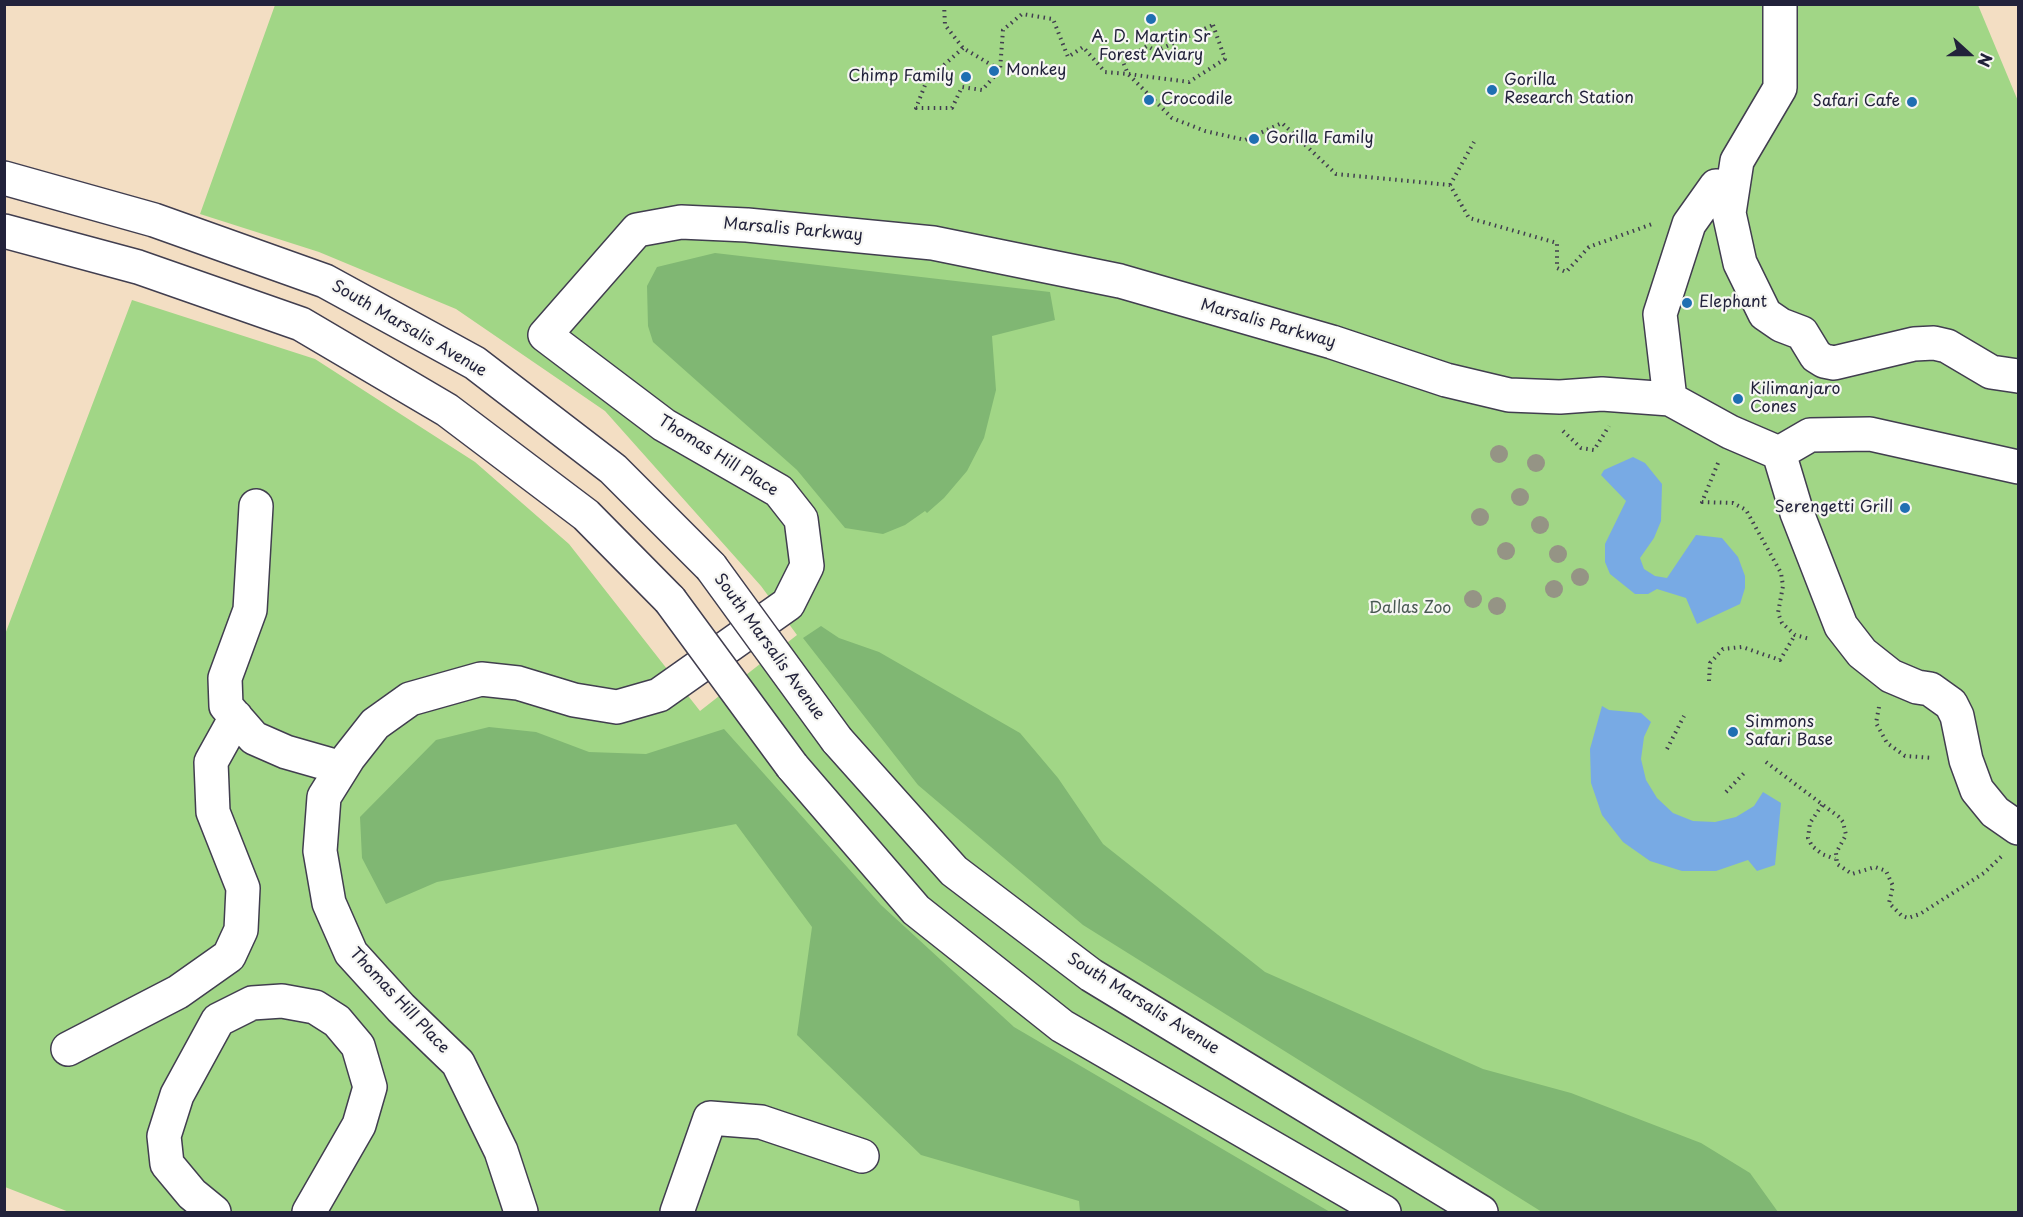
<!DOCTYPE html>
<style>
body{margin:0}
#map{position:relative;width:2023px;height:1217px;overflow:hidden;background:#f3dec3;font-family:"Playpen Sans",sans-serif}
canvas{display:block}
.frame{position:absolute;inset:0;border:6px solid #22223b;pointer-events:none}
.north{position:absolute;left:1939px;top:24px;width:60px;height:60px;-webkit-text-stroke:4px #f6f6f2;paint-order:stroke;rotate:111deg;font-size:16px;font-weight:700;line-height:24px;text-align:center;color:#22223b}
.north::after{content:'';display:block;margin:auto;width:21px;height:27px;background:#22223b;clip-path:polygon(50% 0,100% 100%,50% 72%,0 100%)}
</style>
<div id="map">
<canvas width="2023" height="1217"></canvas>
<div class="frame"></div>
<div class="north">N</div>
</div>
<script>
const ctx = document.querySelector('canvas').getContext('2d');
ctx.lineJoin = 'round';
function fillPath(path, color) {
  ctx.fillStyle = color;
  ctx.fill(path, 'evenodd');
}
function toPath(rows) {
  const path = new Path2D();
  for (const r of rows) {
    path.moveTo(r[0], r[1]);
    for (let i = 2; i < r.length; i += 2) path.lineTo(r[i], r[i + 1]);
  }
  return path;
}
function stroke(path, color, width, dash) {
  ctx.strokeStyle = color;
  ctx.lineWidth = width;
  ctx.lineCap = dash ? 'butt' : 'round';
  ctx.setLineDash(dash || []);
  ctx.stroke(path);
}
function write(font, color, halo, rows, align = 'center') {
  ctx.font = font + ' "Playpen Sans",sans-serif';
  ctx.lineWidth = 4.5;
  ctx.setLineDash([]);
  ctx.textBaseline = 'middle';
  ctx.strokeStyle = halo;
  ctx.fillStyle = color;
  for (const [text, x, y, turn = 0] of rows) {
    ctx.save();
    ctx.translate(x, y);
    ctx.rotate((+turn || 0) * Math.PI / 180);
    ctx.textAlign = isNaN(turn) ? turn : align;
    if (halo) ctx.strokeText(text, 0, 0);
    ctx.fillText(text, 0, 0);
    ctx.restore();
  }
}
const green = toPath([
 [275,5,1978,5,2018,101,2018,1212,69,1212,5,1187,4,637,132,300,315,359,475,462,569,544,700,711,797,635,761,586,605,411,456,309,319,252,200,214]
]);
const forest = toPath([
 [715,253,1050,292,1055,320,992,336,996,390,984,438,967,471,944,498,927,513,925,511,905,525,883,534,845,528,797,470,653,342,648,326,647,286,657,267],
 [821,626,839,638,879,652,1020,733,1058,778,1103,844,1265,972,1483,1069,1571,1093,1701,1143,1750,1173,1778,1212,1542,1212,1083,925,918,785,803,638],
 [489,727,536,732,589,752,646,754,724,729,881,905,1014,1027,1330,1212,1080,1212,1079,1201,921,1155,797,1035,812,927,736,824,437,882,386,904,362,858,360,817,436,740]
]);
const water = toPath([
 [1633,457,1645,463,1662,484,1661,521,1654,538,1640,558,1644,569,1655,576,1667,578,1696,535,1722,538,1738,557,1745,576,1745,588,1740,604,1697,624,1686,598,1657,589,1648,594,1635,594,1610,574,1605,562,1605,544,1626,501,1601,475,1604,470],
 [1602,706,1609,710,1641,713,1651,722,1644,737,1641,759,1646,780,1657,798,1673,813,1693,821,1715,822,1736,817,1754,806,1763,792,1781,803,1775,865,1757,871,1748,860,1716,871,1682,871,1650,861,1623,842,1602,815,1591,783,1590,749]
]);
const path = toPath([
 [944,4,945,25,963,48,1000,70,1003,30,1022,14,1053,19,1068,57,1083,47,1105,72,1128,74,1172,118,1205,131,1245,140,1282,123,1336,174,1450,185,1469,218,1557,243,1557,268,1566,272,1589,247,1655,223],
 [1213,25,1225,59,1189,82,1128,74,1123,62,1147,46,1156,51,1213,25],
 [963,48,927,80,916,108,952,108,962,87,982,90,1000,70],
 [1450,185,1474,142],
 [1563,431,1581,448,1594,450,1609,426],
 [1718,463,1702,502,1733,503,1746,510,1781,573,1783,586,1778,613,1782,623,1795,635,1810,639],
 [1709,681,1710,663,1723,649,1742,647,1780,660,1795,635],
 [1879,707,1876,723,1887,743,1905,756,1933,758],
 [1667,749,1684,716],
 [1766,762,1839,817,1843,822,1846,835,1836,853,1837,864,1852,874,1875,867,1886,871,1893,886,1889,903,1902,916,1908,918,1920,914,1984,873,2003,855],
 [1726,792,1746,771],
 [1822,805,1810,823,1808,838,1812,846,1822,854,1835,859]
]);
const minor = toPath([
 [1780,4,1780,88,1737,161,1729,213,1740,263,1765,314,1781,325,1802,333,1816,356,1824,361,1834,363,1914,344,1934,343,1947,346,1991,372,2018,376],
 [1670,399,1660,314,1689,224,1716,186,1733,187],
 [1779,453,1797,513,1841,626,1862,653,1891,676,1917,687,1930,689,1951,704,1957,716,1966,760,1977,790,1995,812,2018,828],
 [256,506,250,610,225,678,226,706,254,738,286,752,342,768],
 [68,1049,178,992,229,956,241,930,243,888,213,812,211,762,236,717],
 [214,1212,192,1194,167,1164,164,1136,177,1095,218,1020,252,1003,282,1001,315,1007,337,1021,358,1046,370,1087,359,1125,309,1212],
 [521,1212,501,1151,458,1063,401,1008,351,953,329,903,320,851,324,797,349,757,375,724,410,699,481,679,518,683,574,700,617,707,659,695,788,604,807,566,801,519,779,491,664,425,545,335,637,230,681,222,747,225,933,243,1120,281,1332,342,1446,380,1509,395,1560,397,1602,394,1670,399,1730,432,1779,453,1810,435,1870,434,2018,467],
 [677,1212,710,1118,761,1122,862,1156]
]);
const major = toPath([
 [4,178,154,220,325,281,475,363,613,469,711,567],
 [4,231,138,267,301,324,447,410,586,515,670,600],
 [837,740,954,871,1091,975,1481,1212],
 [792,766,916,910,1062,1026,1384,1212]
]);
const majorBridge = toPath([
 [711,567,837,740],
 [670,600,792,766]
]);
const trees = [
 [1499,454],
 [1536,463],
 [1520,497],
 [1480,517],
 [1540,525],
 [1506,551],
 [1558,554],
 [1580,577],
 [1554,589],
 [1473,599],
 [1497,606]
];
const markers = [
 [1151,19,6,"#1f6fb2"],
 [994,71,6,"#1f6fb2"],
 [966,77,6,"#1f6fb2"],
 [1492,90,6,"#1f6fb2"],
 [1149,100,6,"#1f6fb2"],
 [1912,102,6,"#1f6fb2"],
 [1254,139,6,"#1f6fb2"],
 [1687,303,6,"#1f6fb2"],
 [1738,399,6,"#1f6fb2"],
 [1905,508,6,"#1f6fb2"],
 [1733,732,6,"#1f6fb2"]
];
const poiNames = [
 ["A. D. Martin Sr",1151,38,"center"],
 ["Forest Aviary",1151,56,"center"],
 ["Monkey",1006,71],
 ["Chimp Family",954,77,"right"],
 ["Gorilla",1504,81],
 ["Research Station",1504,99],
 ["Crocodile",1161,100],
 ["Safari Cafe",1900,102,"right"],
 ["Gorilla Family",1266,139],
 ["Elephant",1699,303],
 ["Kilimanjaro",1750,390],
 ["Cones",1750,408],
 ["Serengetti Grill",1893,508,"right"],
 ["Simmons",1745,723],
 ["Safari Base",1745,741]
];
const streetNames = [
 ["Marsalis Parkway",793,230,5],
 ["Marsalis Parkway",1268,324,16],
 ["South Marsalis Avenue",409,329,30],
 ["Thomas Hill Place",718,456,32],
 ["South Marsalis Avenue",769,647,54],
 ["Thomas Hill Place",399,1001,47],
 ["South Marsalis Avenue",1143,1004,32]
];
const parkNames = [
 ["Dallas Zoo",1410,609]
];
fillPath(green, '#a1d686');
fillPath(forest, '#80b773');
fillPath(water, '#78aae4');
stroke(minor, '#413e4f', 36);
stroke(major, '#413e4f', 36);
stroke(path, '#413e4f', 4, [1.5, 4.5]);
stroke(minor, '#fff', 33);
stroke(major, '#fff', 33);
stroke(majorBridge, '#413e4f', 36, []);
stroke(majorBridge, '#fff', 33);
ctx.fillStyle = '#959485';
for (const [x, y] of trees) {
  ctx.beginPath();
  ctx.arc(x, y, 9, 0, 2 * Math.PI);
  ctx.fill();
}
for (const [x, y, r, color] of markers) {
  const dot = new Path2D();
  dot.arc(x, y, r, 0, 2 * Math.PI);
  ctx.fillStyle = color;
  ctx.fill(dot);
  stroke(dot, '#f6f6f2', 2);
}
write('16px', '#22223b', '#f6f6f2', poiNames, 'left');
write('16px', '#22223b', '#f6f6f2', streetNames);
write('16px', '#485852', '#f6f6f2', parkNames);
</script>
